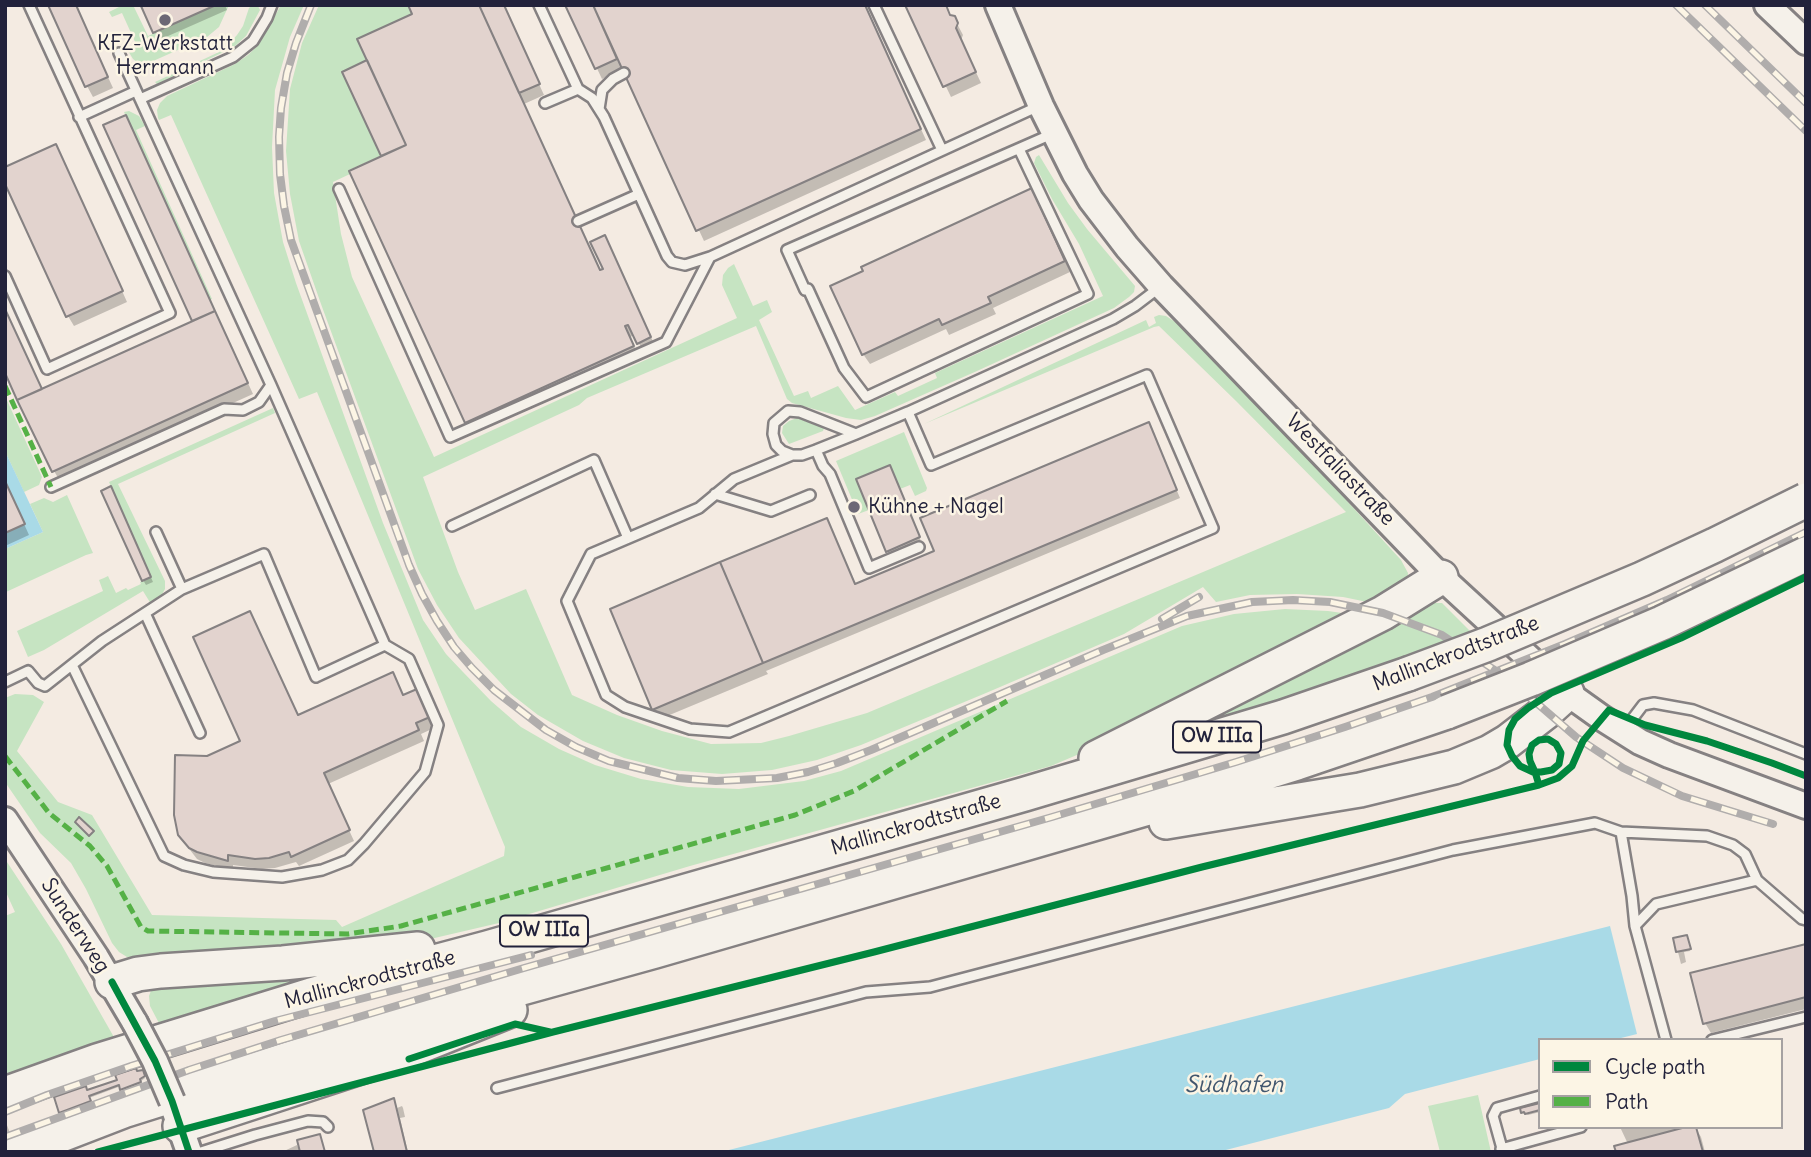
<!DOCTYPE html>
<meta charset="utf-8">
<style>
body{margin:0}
#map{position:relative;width:1811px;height:1157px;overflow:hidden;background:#f4ebe2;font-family:Delius,sans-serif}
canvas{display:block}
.frame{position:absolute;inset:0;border:7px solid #22223b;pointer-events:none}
.legend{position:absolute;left:1538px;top:1038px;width:245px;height:91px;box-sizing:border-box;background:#fcf5e5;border:2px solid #a5a1a1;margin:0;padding:9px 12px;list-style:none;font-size:21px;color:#22223b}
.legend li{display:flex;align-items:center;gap:14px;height:35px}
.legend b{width:35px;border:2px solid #a5a1a1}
</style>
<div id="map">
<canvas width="1811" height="1157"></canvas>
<div class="frame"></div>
<ul class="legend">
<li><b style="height:9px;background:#00873e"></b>Cycle path</li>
<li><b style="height:9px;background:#55b146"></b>Path</li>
</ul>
</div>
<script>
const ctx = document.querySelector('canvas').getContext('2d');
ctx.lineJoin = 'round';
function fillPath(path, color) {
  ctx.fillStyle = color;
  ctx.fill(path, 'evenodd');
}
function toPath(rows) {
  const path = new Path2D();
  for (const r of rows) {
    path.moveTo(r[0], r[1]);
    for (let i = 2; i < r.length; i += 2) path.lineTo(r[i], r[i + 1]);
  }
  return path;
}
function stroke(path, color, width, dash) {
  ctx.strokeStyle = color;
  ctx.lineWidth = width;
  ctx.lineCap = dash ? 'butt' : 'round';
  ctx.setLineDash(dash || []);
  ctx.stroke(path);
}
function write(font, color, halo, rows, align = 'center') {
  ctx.font = font + ' Delius,sans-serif';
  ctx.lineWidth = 5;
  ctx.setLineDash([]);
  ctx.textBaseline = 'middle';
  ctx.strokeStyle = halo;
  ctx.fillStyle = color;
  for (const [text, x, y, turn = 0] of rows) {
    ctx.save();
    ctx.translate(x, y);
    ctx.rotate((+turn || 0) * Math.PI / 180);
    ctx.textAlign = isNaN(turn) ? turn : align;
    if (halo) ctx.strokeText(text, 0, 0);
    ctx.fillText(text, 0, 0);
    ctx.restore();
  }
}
const green = toPath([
 [118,5,133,5,148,36,216,5,229,5,219,27,207,37,142,66,133,59,127,49,136,44,122,13,112,17,109,12,119,7],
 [252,5,258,6,260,10,246,36,234,47,157,84,155,82,219,52,227,46,237,35,243,26,249,8],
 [281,5,304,5,290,37,275,90,272,147,274,193,283,242,296,283,383,523,423,620,446,654,463,672,491,701,521,727,559,749,595,765,641,779,688,787,739,789,804,781,841,771,1182,626,1234,614,1285,609,1328,611,1356,615,1105,743,1051,766,690,866,499,923,426,940,163,961,127,957,119,952,112,943,86,889,71,863,40,833,5,782,5,698,15,694,33,695,44,702,17,751,58,802,92,815,152,915,336,920,342,927,504,856,505,847,317,392,299,399,171,115,159,120,158,118,157,110,160,103,167,96,235,64,248,55,259,44],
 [319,5,408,5,412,14,357,39,367,60,342,72,381,156,349,170,350,174,333,182,341,234,352,277,434,457,737,318,722,285,723,275,728,268,734,264,753,306,767,300,772,312,759,320,794,396,808,391,811,398,838,386,855,410,895,392,898,396,937,378,935,373,1103,296,1079,244,1052,199,1034,163,1036,157,1039,155,1068,203,1087,229,1135,286,1134,292,1129,297,1114,308,977,371,875,416,861,420,846,418,792,403,787,399,756,326,587,398,579,405,423,477,458,572,475,610,526,589,572,695,617,715,662,731,711,744,761,743,789,736,867,713,1346,512,1236,401,1159,326,1154,327,924,424,1146,320,1149,327,1156,323,1154,317,1159,315,1166,316,1177,323,1313,456,1348,502,1401,560,1408,573,1407,584,1377,604,1343,597,1297,594,1250,595,1216,602,1203,587,1124,634,986,693,861,745,817,760,772,770,722,774,671,770,624,758,583,741,538,715,511,694,459,638,437,605,418,569,321,304,299,241,290,194,286,151,290,89,302,43],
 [129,111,139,116,145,126,136,130,212,299,210,300,124,112],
 [5,396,42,477,39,485,24,492,5,451],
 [273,408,275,413,118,484,165,581,165,589,160,598,151,604,143,591,44,650,28,657,17,631,103,591,99,580,104,578,108,576,116,593,126,588,128,590,141,584,140,582,151,577,109,482],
 [797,418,824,428,823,431,789,444,782,433,783,426,789,421],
 [904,432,927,488,926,491,915,496,910,485,900,489,890,465,856,479,869,510,858,514,836,461],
 [67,495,93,553,86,555,6,592,5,549,43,532,30,504,44,498,53,502],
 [1431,603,1442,603,1471,632,1377,667,1378,671,1130,751],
 [5,859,61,944,115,1039,5,1081,5,916,15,912,5,890],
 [382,962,161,1027,150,1006,149,996,152,988],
 [1478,1095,1491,1152,1440,1152,1428,1106]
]);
const water = toPath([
 [5,451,43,532,5,549,5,533,25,524,5,481],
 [1610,926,1637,1034,1613,1040,1540,1040,1540,1059,1405,1094,1389,1108,1218,1152,721,1152]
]);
const shadow = toPath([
 [75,5,113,88,93,97,87,86],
 [147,5,225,5,227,10,159,40,143,7],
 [503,5,544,95,524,104,601,272,605,270,610,248,656,348,644,354,635,335,630,337,639,357,473,433,351,171,383,157,344,73],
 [567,5,864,5,926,140,704,241,624,69,602,79],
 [907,5,954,18,963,35,961,40,981,83,951,97],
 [105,126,131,127,253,394,60,481,54,471,42,391,194,322],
 [62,156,127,302,74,326,68,316],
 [1038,201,1070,272,993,308,996,314,949,335,946,329,870,364,863,354],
 [1152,432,1180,498,766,671,768,674,660,719,654,709],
 [894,475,923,546,892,559,887,551],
 [5,482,29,535,5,546],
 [113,493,153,582,146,585,143,580],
 [404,697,423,702,434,728,421,734,424,741,328,784,354,841,299,866,296,862,275,868,262,869,233,865,233,870,205,863,197,859,187,846,180,834,207,758,298,717],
 [1687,939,1690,951,1684,952,1686,962,1681,964,1675,940],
 [1806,945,1806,1009,1711,1033,1705,1023],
 [137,1072,142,1072,145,1078,140,1082,141,1084,123,1091,121,1086,89,1098,91,1103,62,1114,56,1098,87,1093],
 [393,1100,397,1108,402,1106,403,1108,405,1117,400,1118,408,1152,376,1152],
 [1540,1107,1540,1112,1528,1115,1523,1112,1522,1109],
 [5,1120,10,1133,5,1135],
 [1620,1127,1695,1127,1701,1137,1705,1152,1618,1152,1628,1144],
 [320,1136,325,1152,282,1152,297,1145,300,1151]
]);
const building = toPath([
 [48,5,76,5,108,77,85,87,48,5],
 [142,5,216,5,153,33,141,6,142,5],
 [408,5,479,5,600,270,603,269,590,242,605,235,651,337,637,344,628,325,625,326,634,346,465,423,349,171,406,145,357,39,412,14,408,5],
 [479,5,504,5,540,84,519,93,479,5],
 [565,5,593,5,617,59,595,69,565,5],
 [593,5,865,5,921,129,696,231,593,5],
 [905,5,946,5,950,15,955,16,958,23,956,28,976,72,943,87,905,5],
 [367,60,406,145,381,156,342,72,367,60],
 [126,115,215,311,192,321,103,125,126,115],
 [56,144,123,291,66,317,5,184,5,167,56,144],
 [1032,188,1065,261,988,297,991,303,942,325,939,319,862,355,830,286,863,271,861,267,1032,188],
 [5,309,42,389,17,400,5,373,5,309],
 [215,311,248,383,52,472,17,400,215,311],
 [1149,422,1177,490,763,663,720,562,827,518,855,584,934,551,920,518,1149,422],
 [890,465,920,537,886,552,856,479,890,465],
 [5,481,25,524,5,533,5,481],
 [111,486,151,577,142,581,101,491,111,486],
 [720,562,763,663,652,710,610,609,720,562],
 [250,611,298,715,393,672,403,695,417,689,430,717,416,723,419,730,324,773,350,830,291,857,289,852,269,858,255,859,228,855,228,861,197,852,189,848,178,835,174,815,175,755,207,756,240,741,193,637,250,611],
 [79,817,94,831,89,836,75,822,79,817],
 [1687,935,1691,949,1676,952,1673,938,1687,935],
 [1806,944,1806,997,1703,1024,1690,973,1806,944],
 [136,1068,137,1071,143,1070,145,1076,140,1079,141,1082,120,1090,119,1085,89,1096,91,1101,59,1113,54,1097,86,1086,87,1090,117,1080,115,1075,136,1068],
 [394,1098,407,1152,374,1152,363,1110,394,1098],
 [1540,1103,1540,1110,1525,1114,1524,1112,1521,1113,1520,1108,1540,1103],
 [1686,1127,1696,1127,1703,1152,1616,1152,1614,1146,1686,1127],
 [320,1134,325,1152,300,1152,297,1140,320,1134]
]);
const lane = toPath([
 [539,5,578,89,592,98,604,117,667,256,672,262,685,265,710,257],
 [874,5,942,150],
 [140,99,233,57,253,41,267,18,272,5],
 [545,103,578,89],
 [599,109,602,90,613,79,624,73],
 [79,117,136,91],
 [1019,149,1088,294,866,397,844,368,808,289,805,290,787,250,1052,134],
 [339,189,450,437,666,342,710,257,1039,106],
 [578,221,639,194],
 [5,276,47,369,170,313,29,5],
 [856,434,800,412,788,411,774,423,773,434,776,445,782,451,792,455,802,455,816,450,856,434,908,412,1113,319,1135,306,1160,287],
 [816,450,823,466,830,474,869,568,919,547],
 [792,455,734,479,699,508,591,554,567,601,606,695,625,707,690,729,729,732,1213,528,1147,375,931,465,908,412],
 [51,487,224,409,243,410,259,402,271,385],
 [715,494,771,511,810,495],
 [452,526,594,460,628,538],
 [156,532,182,589],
 [145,613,200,733],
 [72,665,164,856,184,865,213,872,282,877,322,870,348,860,364,844,425,772,438,725,409,659,385,645],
 [5,682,28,671,38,683,45,686,102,641,182,589,264,554,316,677,385,645,271,385,119,53],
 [1624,730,1643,705,1654,703,1693,710,1806,754],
 [1621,832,1632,896,1635,926],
 [1666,1040,1635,926,1656,904,1757,880],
 [1712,1040,1806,1017],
 [497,1088,866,992,930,987,1453,850,1595,823,1621,832,1707,836,1733,845,1745,854,1757,880,1802,919,1806,920],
 [1501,1149,1581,1127],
 [201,1152,255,1135,308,1121,323,1122,328,1127],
 [1503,1152,1493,1116,1497,1108,1540,1096]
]);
const secondary = toPath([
 [998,5,1041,106,1075,174,1091,200,1127,247,1161,286,1441,577,1567,693,1602,718,1640,742,1669,755,1806,806],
 [1767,5,1806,42],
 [5,820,96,957,135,1023],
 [175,1112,189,1152]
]);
const highway = toPath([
 [1096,758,1383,613,1441,577],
 [1166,822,1360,790,1454,767,1490,752,1507,742,1546,712,1567,693],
 [112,982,138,974,161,971,283,963,418,949],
 [5,1094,97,1061,311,995,487,948,1025,794,1283,717,1408,674],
 [180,1126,403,1053,510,1010],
 [17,1152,123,1111,453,1007,655,951,1200,793,1297,763,1447,712]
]);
const rail = toPath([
 [311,5,296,43,287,73,281,108,279,137,280,174,284,206,291,240,409,565,422,594,437,621,454,647,472,668,494,690,546,730,576,747,609,761,678,778,716,781,777,778,808,772,837,763,871,750,1103,650,1187,616,1252,602,1293,600,1330,602,1383,613,1442,635,1493,669,1539,705,1576,737,1623,768,1682,796,1773,824],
 [1676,5,1806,131],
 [1705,5,1806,103],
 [1162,619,1199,597],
 [5,1112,47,1095,131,1066,275,1021,531,955],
 [5,1137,189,1070,281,1040,524,968,1052,817,1236,762,1345,727,1432,697,1565,644,1667,600,1806,532]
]);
const secondaryBridge = toPath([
 [135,1023,155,1061,172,1101]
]);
const highwayBridge = toPath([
 [1408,674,1488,644,1642,579,1715,545,1806,500],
 [1447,712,1531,679,1662,623,1806,554]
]);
const quiet = toPath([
 [5,386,51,487],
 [5,756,49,813,90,846,107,866,141,927,148,931,348,934,401,926,795,815,854,791,1007,701]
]);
const cycleway = toPath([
 [1539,785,1535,772,1530,761,1529,754,1532,745,1539,740,1548,739,1556,744,1561,753,1559,764,1552,770,1541,772,1533,772,1520,766,1512,756,1507,745,1509,730,1515,719,1528,708,1551,693,1681,638,1806,577],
 [112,982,155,1061,172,1101,189,1152],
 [409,1059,515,1024,550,1032],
 [98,1152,553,1032,874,952,1202,867,1539,785,1558,778,1572,766,1583,741,1609,710,1645,725,1707,741,1772,763,1806,776]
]);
const markers = [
 [165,20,7,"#6c6875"],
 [854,507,7,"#6c6875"]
];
const shields = [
 [1217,737,88],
 [544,931,88]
];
const shieldNames = [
 ["OW IIIa",1217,737],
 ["OW IIIa",544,931]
];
const poiNames = [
 ["KFZ-Werkstatt",165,44],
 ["Herrmann",165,68],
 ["Kühne + Nagel",868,507,"left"]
];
const streetNames = [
 ["Westfaliastraße",1340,470,46],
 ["Mallinckrodtstraße",1456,654,-21],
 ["Mallinckrodtstraße",916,825,-16],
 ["Sunderweg",75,926,57],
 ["Mallinckrodtstraße",370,980,-15]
];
const waterNames = [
 ["Südhafen",1234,1085]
];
fillPath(green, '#c6e4c2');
fillPath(water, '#a9dae7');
fillPath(shadow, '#0003');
fillPath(building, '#e2d3ce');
stroke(building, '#858182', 2);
stroke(lane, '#858182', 14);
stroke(secondary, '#858182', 30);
stroke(highway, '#858182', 38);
stroke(lane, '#f5f1ea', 9);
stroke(secondary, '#f5f1ea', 24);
stroke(highway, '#f5f1ea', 33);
stroke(rail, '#b0adac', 8);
stroke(rail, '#fcf5e5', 5, [16]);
stroke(secondaryBridge, '#858182', 30, []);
stroke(highwayBridge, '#858182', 38, []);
stroke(secondaryBridge, '#f5f1ea', 24);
stroke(highwayBridge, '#f5f1ea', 33);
stroke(quiet, '#55b146', 5, [10, 5]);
stroke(cycleway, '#00873e', 7);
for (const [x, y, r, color] of markers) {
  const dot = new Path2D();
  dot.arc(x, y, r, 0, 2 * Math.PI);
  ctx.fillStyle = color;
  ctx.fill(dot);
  stroke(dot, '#fcf5e5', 2.5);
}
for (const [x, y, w] of shields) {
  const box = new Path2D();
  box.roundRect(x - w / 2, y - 15.5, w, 31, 5);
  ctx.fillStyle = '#fcf5e5';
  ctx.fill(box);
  stroke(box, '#22223b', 2);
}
write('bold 19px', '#22223b', null, shieldNames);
write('21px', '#22223b', '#fcf5e5', poiNames);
write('21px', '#22223b', '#fcf5e5', streetNames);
write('italic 23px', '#41576f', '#fcf5e5', waterNames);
</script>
